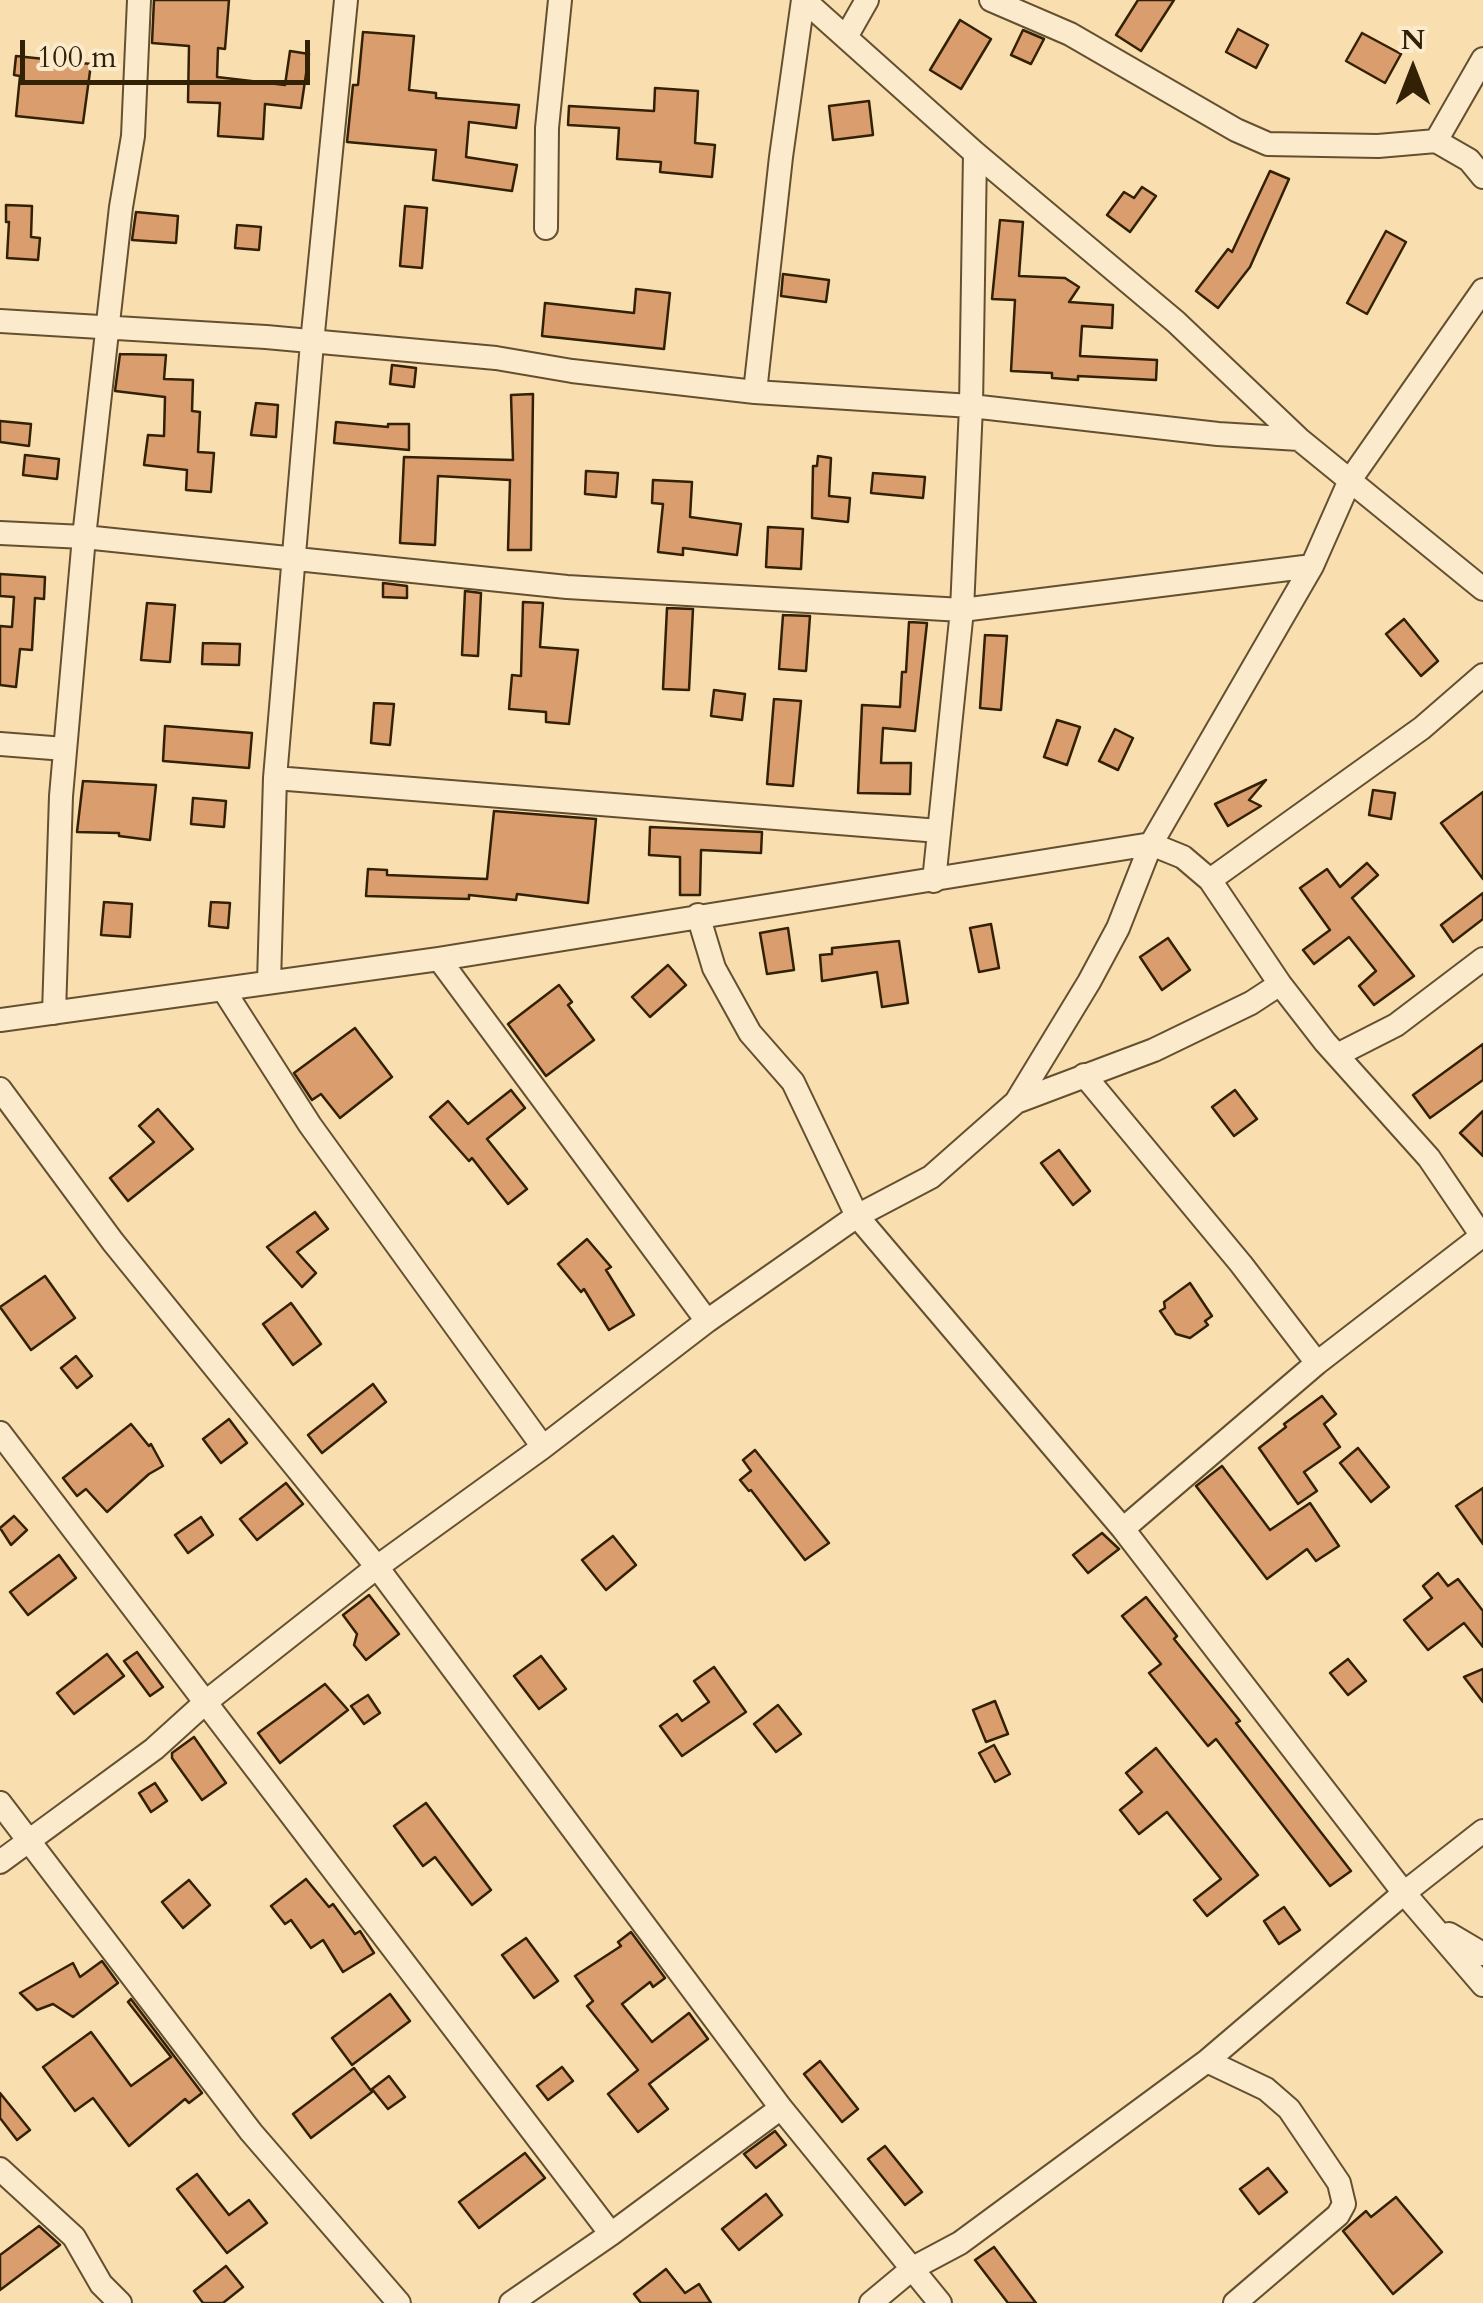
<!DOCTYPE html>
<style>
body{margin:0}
#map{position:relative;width:1483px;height:2303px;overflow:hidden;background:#f9dfaf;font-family:Cardo,serif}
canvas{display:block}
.north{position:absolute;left:1363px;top:20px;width:100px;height:100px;-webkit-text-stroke:8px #fbeacb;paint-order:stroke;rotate:0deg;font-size:28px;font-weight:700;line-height:40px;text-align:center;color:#332106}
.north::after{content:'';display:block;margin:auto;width:35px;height:45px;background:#332106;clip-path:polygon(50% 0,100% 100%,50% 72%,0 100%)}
.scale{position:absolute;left:20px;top:40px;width:290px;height:45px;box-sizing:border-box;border:5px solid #332106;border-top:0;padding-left:12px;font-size:30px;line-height:35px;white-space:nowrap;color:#332106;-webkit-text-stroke:8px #fbeacb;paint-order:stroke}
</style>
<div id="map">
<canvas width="1483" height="2303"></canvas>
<div class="north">N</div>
<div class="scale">100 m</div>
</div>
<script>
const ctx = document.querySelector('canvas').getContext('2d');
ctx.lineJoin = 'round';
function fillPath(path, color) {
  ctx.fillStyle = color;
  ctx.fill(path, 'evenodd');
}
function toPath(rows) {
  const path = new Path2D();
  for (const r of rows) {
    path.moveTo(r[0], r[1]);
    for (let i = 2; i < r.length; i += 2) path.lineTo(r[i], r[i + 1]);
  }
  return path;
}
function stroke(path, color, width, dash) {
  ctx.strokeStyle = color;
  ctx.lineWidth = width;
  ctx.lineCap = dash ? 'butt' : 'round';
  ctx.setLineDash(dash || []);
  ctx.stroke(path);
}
const building = toPath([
 [154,0,229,0,225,49,218,48,217,77,285,85,290,51,309,54,301,108,265,104,263,139,218,136,220,103,188,102,189,46,152,43,154,0],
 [1138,0,1174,0,1141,51,1116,35,1138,0],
 [960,20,991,39,961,89,930,70,960,20],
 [1238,29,1268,45,1256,68,1226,52,1238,29],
 [1023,30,1044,39,1031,64,1011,55,1023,30],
 [363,32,414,36,409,90,436,93,436,98,519,105,516,128,469,122,466,157,517,165,512,191,433,180,436,150,347,142,353,85,358,85,363,32],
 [1362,33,1401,54,1385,83,1346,61,1362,33],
 [16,56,91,64,83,123,16,116,20,76,14,75,16,56],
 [655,88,698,91,695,143,715,145,712,177,660,172,661,162,617,159,619,128,568,125,569,106,654,111,655,88],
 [869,101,873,135,833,140,829,106,869,101],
 [1270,171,1289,179,1250,267,1218,308,1196,291,1228,249,1232,252,1270,171],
 [1142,187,1156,196,1130,232,1107,215,1124,192,1134,198,1142,187],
 [6,205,32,206,31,237,40,238,38,260,7,258,9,222,6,222,6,205],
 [405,206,427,208,422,268,400,266,405,206],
 [136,212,178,216,176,243,132,240,136,212],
 [1000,220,1023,222,1019,276,1065,278,1079,287,1069,302,1113,305,1112,328,1082,326,1080,356,1157,360,1156,380,1078,376,1078,380,1052,378,1052,373,1011,371,1015,300,992,299,1000,220],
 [237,225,261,227,259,250,235,248,237,225],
 [1386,231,1406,242,1367,314,1347,303,1386,231],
 [783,274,829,280,826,302,781,296,783,274],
 [636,289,670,293,664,349,542,336,545,303,634,313,636,289],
 [120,354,166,355,164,379,193,380,192,411,200,412,198,452,214,453,211,492,186,490,187,470,144,465,148,435,164,436,165,397,115,391,120,354],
 [392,365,416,368,414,387,390,384,392,365],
 [533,394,531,550,508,550,510,480,438,476,435,545,400,543,404,457,513,460,511,395,533,394],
 [256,403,278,405,276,437,251,435,256,403],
 [0,421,31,424,29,446,0,442,0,421],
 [336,422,388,427,388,424,409,424,409,450,334,443,336,422],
 [25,455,59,459,57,479,23,475,25,455],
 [818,456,831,458,829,496,850,498,848,522,812,518,813,466,817,466,818,456],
 [586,471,618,473,616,497,585,494,586,471],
 [873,473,925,477,923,498,871,493,873,473],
 [653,480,692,482,690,517,741,524,737,555,683,548,683,555,658,552,663,504,652,503,653,480],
 [768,527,803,529,801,569,766,567,768,527],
 [0,574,45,577,44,599,35,598,32,650,20,649,16,687,0,685,0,626,12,627,14,597,0,596,0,574],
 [383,583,407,586,407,598,383,597,383,583],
 [465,591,481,593,478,656,462,655,465,591],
 [523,602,543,603,540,647,578,650,569,724,546,722,546,712,509,709,512,675,521,676,523,602],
 [147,603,175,605,170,662,141,660,147,603],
 [667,608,693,609,689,690,663,689,667,608],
 [783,615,810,616,806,671,779,669,783,615],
 [1404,619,1438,661,1421,676,1386,634,1404,619],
 [909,622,927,623,915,731,883,728,881,763,911,763,910,794,858,793,862,705,900,707,902,672,906,672,909,622],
 [985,635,1007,636,1001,710,980,708,985,635],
 [203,643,240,644,239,665,202,664,203,643],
 [714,690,745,694,742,720,711,716,714,690],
 [774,699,801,701,793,786,767,784,774,699],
 [374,703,394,704,390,745,371,743,374,703],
 [1057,720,1080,727,1067,765,1044,757,1057,720],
 [165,726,252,733,249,768,163,761,165,726],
 [1115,729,1133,738,1118,770,1099,761,1115,729],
 [1266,780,1249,800,1261,806,1228,826,1215,804,1266,780],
 [83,781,156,785,150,840,119,836,119,833,77,832,83,781],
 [1373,790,1395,793,1391,819,1369,815,1373,790],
 [1483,792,1483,879,1441,823,1483,792],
 [193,798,226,801,224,827,191,824,193,798],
 [494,811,596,819,588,903,517,894,516,900,469,895,469,899,366,896,368,869,387,870,387,875,487,879,494,811],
 [650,827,762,832,761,853,701,850,700,895,680,895,680,857,649,855,650,827],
 [1367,863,1378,875,1352,898,1414,976,1374,1005,1359,986,1376,971,1349,937,1314,964,1303,950,1330,930,1300,888,1327,869,1340,887,1367,863],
 [1483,893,1483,919,1453,942,1441,925,1483,893],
 [104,902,132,904,130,937,101,935,104,902],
 [211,902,230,903,228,928,209,926,211,902],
 [991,924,999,968,979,972,970,928,991,924],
 [788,928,794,970,767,974,760,933,788,928],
 [1168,938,1190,970,1162,990,1140,957,1168,938],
 [899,941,908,1003,882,1007,877,972,822,981,820,955,832,954,832,948,899,941],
 [668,965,686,985,650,1017,632,997,668,965],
 [559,985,572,1002,568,1005,594,1040,546,1076,508,1024,559,985],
 [355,1028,392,1077,340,1118,321,1094,312,1100,294,1073,355,1028],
 [1483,1044,1483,1080,1430,1118,1413,1095,1483,1044],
 [511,1090,525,1108,487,1139,527,1189,508,1204,472,1158,469,1161,430,1117,448,1101,468,1124,511,1090],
 [1235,1090,1257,1119,1234,1136,1212,1107,1235,1090],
 [158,1109,193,1149,128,1201,110,1178,154,1142,139,1126,158,1109],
 [1483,1111,1483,1156,1460,1133,1483,1111],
 [1059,1150,1090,1191,1073,1205,1041,1163,1059,1150],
 [315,1212,328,1229,297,1252,316,1273,302,1287,267,1247,315,1212],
 [587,1239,611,1267,606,1270,634,1315,609,1330,584,1289,581,1292,558,1264,587,1239],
 [45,1276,75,1318,31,1350,0,1307,45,1276],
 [1190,1283,1212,1316,1205,1321,1208,1325,1190,1338,1176,1334,1160,1311,1165,1308,1164,1302,1190,1283],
 [291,1303,321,1344,293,1365,263,1324,291,1303],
 [76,1356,92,1376,77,1388,61,1368,76,1356],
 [373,1384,386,1402,322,1453,308,1435,373,1384],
 [1322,1396,1336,1414,1324,1424,1340,1447,1304,1472,1317,1491,1298,1504,1259,1448,1286,1427,1284,1424,1322,1396],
 [229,1419,247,1443,221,1463,203,1439,229,1419],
 [131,1424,149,1446,151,1444,163,1466,149,1474,107,1512,86,1489,77,1496,63,1478,131,1424],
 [1358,1448,1389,1487,1371,1502,1340,1463,1358,1448],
 [755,1450,829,1543,805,1560,751,1490,749,1491,740,1480,751,1471,743,1460,755,1450],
 [1222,1466,1270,1530,1310,1503,1339,1546,1316,1561,1307,1549,1267,1579,1196,1486,1222,1466],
 [286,1483,303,1504,257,1540,240,1519,286,1483],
 [1483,1488,1483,1544,1456,1506,1483,1488],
 [14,1516,27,1530,11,1545,0,1528,14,1516],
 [201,1517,213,1535,188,1553,175,1535,201,1517],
 [1102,1533,1119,1549,1088,1573,1073,1555,1102,1533],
 [613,1536,636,1565,606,1590,582,1560,613,1536],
 [59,1555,76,1578,28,1615,10,1592,59,1555],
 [1438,1573,1448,1586,1458,1579,1483,1611,1483,1647,1464,1623,1428,1650,1404,1620,1432,1598,1423,1586,1438,1573],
 [369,1595,399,1634,366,1660,354,1645,357,1634,343,1615,369,1595],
 [1146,1597,1177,1636,1174,1639,1240,1721,1236,1723,1351,1871,1330,1886,1216,1739,1208,1746,1149,1673,1161,1664,1122,1616,1146,1597],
 [137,1652,163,1687,150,1696,124,1661,137,1652],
 [107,1654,124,1676,74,1714,57,1693,107,1654],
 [541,1656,566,1689,539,1709,514,1676,541,1656],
 [1348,1659,1366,1681,1348,1695,1330,1673,1348,1659],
 [714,1667,746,1712,682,1756,660,1726,677,1714,682,1721,709,1702,694,1681,714,1667],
 [1483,1669,1483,1702,1464,1677,1483,1669],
 [325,1684,348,1710,280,1763,258,1733,325,1684],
 [368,1695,380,1713,364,1724,351,1706,368,1695],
 [995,1701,1008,1734,986,1742,973,1710,995,1701],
 [778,1705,801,1734,776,1752,754,1724,778,1705],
 [194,1737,226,1783,202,1800,172,1758,172,1753,194,1737],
 [994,1745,1010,1774,995,1782,979,1753,994,1745],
 [1156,1748,1258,1875,1207,1916,1194,1900,1221,1879,1167,1812,1139,1834,1120,1810,1142,1792,1126,1773,1156,1748],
 [155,1783,167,1801,151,1812,139,1793,155,1783],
 [426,1803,491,1890,472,1905,435,1857,423,1866,394,1826,426,1803],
 [306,1879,329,1907,333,1904,355,1934,360,1931,374,1953,343,1972,323,1940,311,1948,291,1920,285,1924,271,1906,306,1879],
 [189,1880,210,1905,183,1928,162,1902,189,1880],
 [1284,1907,1300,1930,1279,1944,1264,1921,1284,1907],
 [631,1932,665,1978,653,1987,650,1982,622,2004,652,2042,689,2013,708,2039,649,2084,668,2109,638,2132,608,2094,638,2070,587,2006,593,2001,575,1976,621,1946,618,1942,631,1932],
 [526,1938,558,1981,534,1998,502,1955,526,1938],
 [102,1961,118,1983,73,2017,53,2004,37,2010,20,1993,73,1963,80,1977,102,1961],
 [390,1994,410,2021,352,2065,332,2038,390,1994],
 [131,1999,202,2093,189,2103,185,2099,129,2146,93,2098,75,2111,43,2067,91,2032,131,2086,171,2057,128,2002,131,1999],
 [820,2061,858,2109,842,2122,804,2074,820,2061],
 [562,2067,573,2081,548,2100,537,2086,562,2067],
 [354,2068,372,2092,311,2138,293,2114,354,2068],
 [389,2076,405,2097,388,2109,372,2089,389,2076],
 [0,2093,30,2130,17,2140,0,2118,0,2093],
 [775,2131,786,2145,756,2168,744,2154,775,2131],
 [885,2146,922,2192,905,2205,868,2159,885,2146],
 [525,2153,545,2178,479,2228,459,2202,525,2153],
 [1268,2168,1287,2192,1259,2214,1240,2189,1268,2168],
 [197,2174,229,2215,249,2200,267,2223,227,2253,177,2189,197,2174],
 [766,2194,782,2215,739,2250,722,2229,766,2194],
 [1396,2197,1442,2252,1393,2294,1343,2231,1366,2211,1371,2217,1396,2197],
 [39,2226,60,2245,0,2290,0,2255,39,2226],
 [994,2247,1036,2303,1008,2303,975,2260,994,2247],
 [226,2266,243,2287,223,2303,203,2303,194,2291,226,2266],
 [666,2269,685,2293,699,2284,711,2303,641,2303,634,2294,666,2269]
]);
const minor = toPath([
 [804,0,975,153,1176,322,1299,439,1483,589],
 [991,0,1070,34,1236,130,1268,144,1378,146,1436,141,1469,160,1483,177],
 [846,37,867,0],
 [1436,141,1483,59],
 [546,228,547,128,560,0],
 [0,321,266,337,496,358,572,371,755,392,971,406,1218,434,1299,439],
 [755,392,781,157,803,0],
 [0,533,84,537,567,587,962,610,1312,566],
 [0,744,65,749],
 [275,778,939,831],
 [1210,880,1422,728,1483,675],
 [934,881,962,610,971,406,975,153],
 [698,915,714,968,750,1033,793,1082,857,1216,1123,1529,1404,1893,1483,1985],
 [439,959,707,1321],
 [269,982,275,778,312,343,346,0],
 [223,989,310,1125,543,1447],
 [54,1013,61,796,84,537,121,207,133,136,139,0],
 [0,1020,439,959,1151,844,1312,566,1350,480,1483,290],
 [1339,1054,1396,1025,1483,959],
 [1084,1075,1241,1264,1317,1363],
 [0,1089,113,1242,377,1567,781,2108,940,2303],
 [1016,1102,1154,1050,1251,1003,1280,984],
 [0,1433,611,2234],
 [1123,1529,1317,1363,1483,1235],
 [0,1803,251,2132,399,2303],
 [0,1862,154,1749,207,1701,377,1567,543,1447,707,1321,857,1216,931,1177,1016,1102,1089,982,1118,928,1151,844,1183,857,1210,880,1280,984,1325,1042,1429,1158,1482,1236],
 [1449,1934,1483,1954],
 [1207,2061,1266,2089,1289,2109,1339,2183,1344,2204,1338,2215,1235,2303],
 [0,2169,74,2237,101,2284,120,2303],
 [511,2303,611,2234,781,2108],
 [871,2303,913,2268,960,2243,1207,2061,1404,1893,1483,1831]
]);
fillPath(building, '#da9d6d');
stroke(building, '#332106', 2.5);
stroke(minor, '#645030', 26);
stroke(minor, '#fbeacb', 22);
</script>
